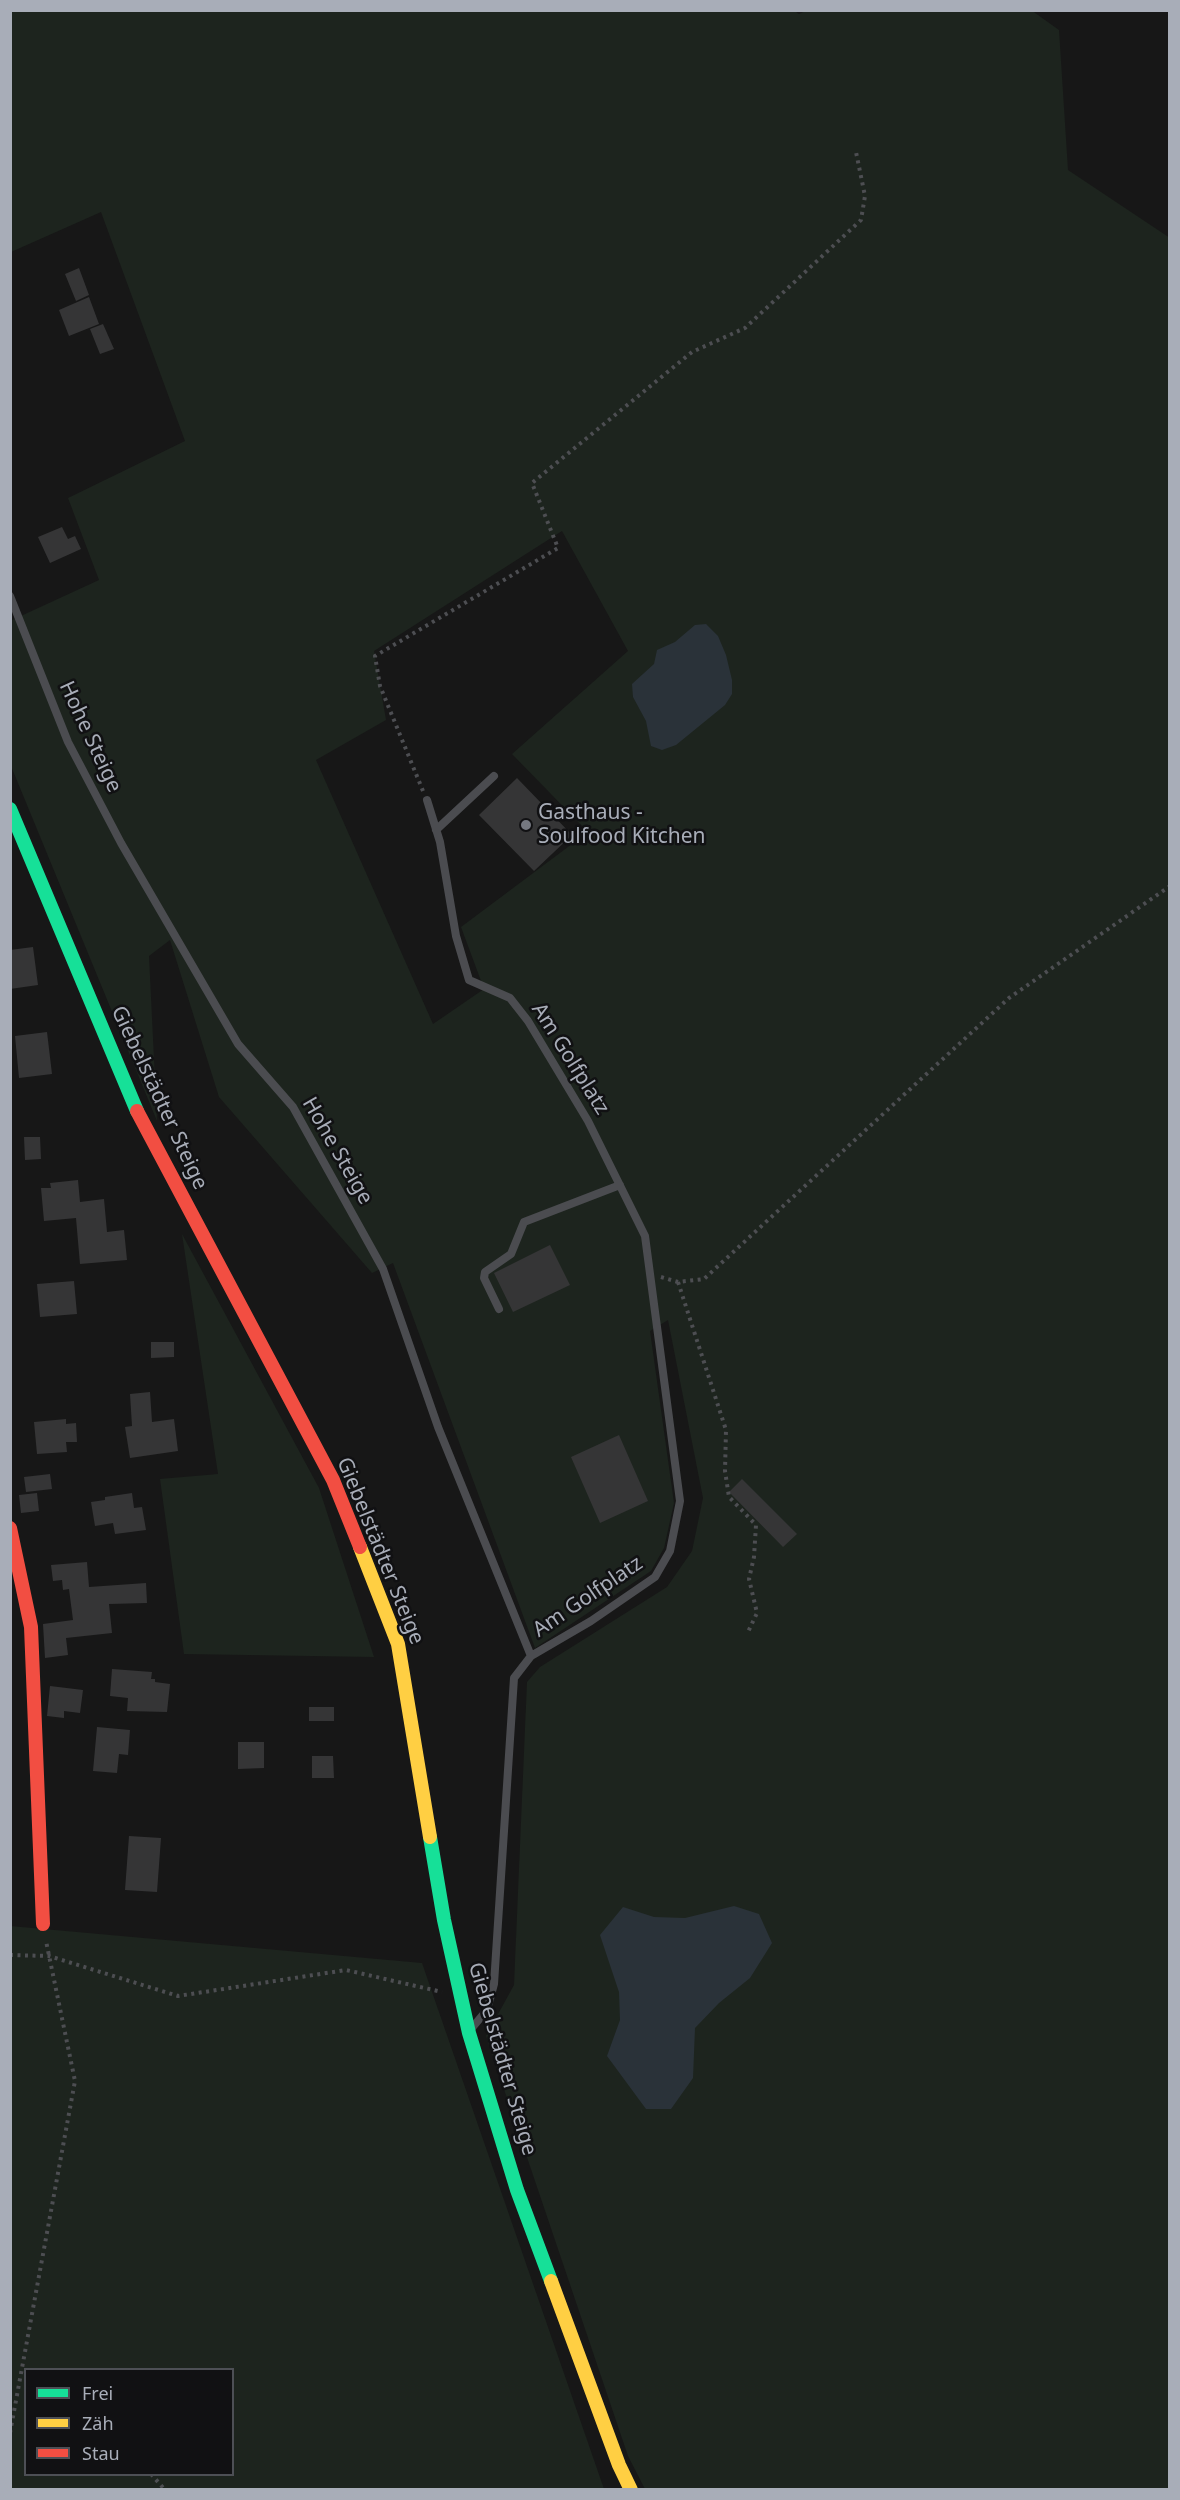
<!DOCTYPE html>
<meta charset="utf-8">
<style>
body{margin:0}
#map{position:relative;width:1180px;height:2500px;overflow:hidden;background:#171717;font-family:"Noto Sans",sans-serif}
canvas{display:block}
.frame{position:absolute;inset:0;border:12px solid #a8adb8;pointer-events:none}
.legend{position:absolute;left:24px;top:2368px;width:210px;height:108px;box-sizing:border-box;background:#111113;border:2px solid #4d4f55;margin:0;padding:8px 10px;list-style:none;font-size:18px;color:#a8adb8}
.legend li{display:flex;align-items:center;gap:12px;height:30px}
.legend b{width:30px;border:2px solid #4d4f55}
</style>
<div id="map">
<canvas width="1180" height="2500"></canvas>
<div class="frame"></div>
<ul class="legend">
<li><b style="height:8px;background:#16e098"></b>Frei</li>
<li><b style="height:8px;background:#ffcf43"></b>Zäh</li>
<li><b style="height:8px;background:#f24e42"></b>Stau</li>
</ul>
</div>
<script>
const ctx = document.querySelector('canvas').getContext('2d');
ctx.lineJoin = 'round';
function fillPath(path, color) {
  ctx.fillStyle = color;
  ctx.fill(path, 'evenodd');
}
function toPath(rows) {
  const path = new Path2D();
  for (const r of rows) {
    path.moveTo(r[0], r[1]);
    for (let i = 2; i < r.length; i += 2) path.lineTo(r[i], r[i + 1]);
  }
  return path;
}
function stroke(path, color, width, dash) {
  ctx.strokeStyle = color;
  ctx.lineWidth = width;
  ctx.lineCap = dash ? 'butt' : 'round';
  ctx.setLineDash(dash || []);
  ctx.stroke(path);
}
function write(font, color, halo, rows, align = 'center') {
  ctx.font = font + ' "Noto Sans",sans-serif';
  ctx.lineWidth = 5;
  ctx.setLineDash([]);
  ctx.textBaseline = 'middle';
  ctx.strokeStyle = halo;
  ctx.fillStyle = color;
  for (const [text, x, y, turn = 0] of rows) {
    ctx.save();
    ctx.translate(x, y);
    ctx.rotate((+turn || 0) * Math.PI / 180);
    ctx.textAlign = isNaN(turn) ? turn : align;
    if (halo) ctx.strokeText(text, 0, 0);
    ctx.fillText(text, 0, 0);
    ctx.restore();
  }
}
const green = toPath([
 [793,10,799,14,808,10,1031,10,1059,30,1068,170,1170,238,1169,2489,645,2489,628,2456,486,2036,514,1985,527,1682,540,1667,667,1587,692,1551,703,1498,668,1320,650,1331,674,1503,664,1548,651,1571,535,1648,393,1263,372,1273,219,1097,170,940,149,956,157,1121,11,766,10,621,99,580,68,498,185,441,101,212,11,252,11,11],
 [562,531,628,651,512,754,588,832,461,927,484,989,433,1024,316,760,386,720,374,651],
 [182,1234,319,1488,374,1657,184,1654,160,1479,218,1474],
 [10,1926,422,1963,604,2489,11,2489],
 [26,2370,232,2370,232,2474,26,2474]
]);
const water = toPath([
 [706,624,718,636,726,655,732,680,732,694,725,705,676,745,662,750,651,746,646,721,633,697,632,684,654,664,657,650,675,642,695,625],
 [734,1906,759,1914,772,1943,750,1978,719,2003,695,2028,693,2078,671,2109,646,2109,607,2056,620,2020,619,1992,600,1935,623,1907,654,1917,685,1918]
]);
const building = toPath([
 [79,268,89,295,76,301,65,274],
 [89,297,99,324,69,336,59,310],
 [103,324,114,349,100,354,90,329],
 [62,527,68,539,75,536,81,549,50,563,38,537],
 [517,778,572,835,534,871,479,815],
 [33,947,38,985,10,989,10,950],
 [47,1032,52,1074,19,1078,15,1036],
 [24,1137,40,1137,41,1159,25,1160],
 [78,1180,80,1202,104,1199,107,1232,124,1230,127,1260,80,1264,76,1218,44,1221,41,1188,51,1188,50,1183],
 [550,1245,570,1285,513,1312,494,1273],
 [74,1281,77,1314,40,1317,37,1284],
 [151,1342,174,1342,174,1357,151,1358],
 [150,1392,152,1422,174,1419,178,1451,130,1458,125,1427,132,1426,130,1394],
 [66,1419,66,1424,76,1423,77,1442,66,1442,67,1452,37,1454,34,1422],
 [619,1435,648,1501,600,1523,571,1457],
 [50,1474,52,1489,26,1492,24,1477],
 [742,1479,797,1534,783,1547,729,1492],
 [37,1493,39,1511,21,1513,19,1495],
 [132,1493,134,1508,142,1507,146,1530,115,1534,113,1523,95,1526,91,1502,105,1500,105,1497],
 [87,1562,89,1587,146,1583,147,1603,109,1604,112,1633,66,1638,68,1655,45,1658,43,1624,73,1620,69,1589,63,1590,62,1580,53,1581,51,1565],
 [112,1669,152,1672,151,1679,155,1679,155,1682,170,1684,167,1712,127,1711,128,1698,110,1696],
 [50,1686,83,1690,80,1713,64,1711,64,1718,47,1716],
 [309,1707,334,1707,334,1721,309,1721],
 [97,1727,130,1730,128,1755,119,1754,117,1773,93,1771],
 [238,1742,264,1742,264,1768,238,1769],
 [312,1756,333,1756,334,1778,312,1778],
 [129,1836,161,1838,157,1892,125,1890]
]);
const path = toPath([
 [423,791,380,686,375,656,558,548,532,483,692,352,745,328,861,220,865,196,856,152],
 [661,1277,678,1282,704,1279,1009,998,1170,886],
 [678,1282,726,1430,725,1471,729,1497,756,1525,754,1557,749,1579,757,1613,747,1634],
 [10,1955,49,1956,178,1996,346,1970,442,1992],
 [10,2433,75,2081,46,1941],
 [151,2474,165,2490]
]);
const lane = toPath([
 [10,596,68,742,121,843,238,1044,293,1107,383,1269,438,1427,531,1656],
 [427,800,440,842,456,936,469,980,510,998,528,1021,588,1121,645,1236,680,1501,670,1551,655,1577,591,1621,531,1656,514,1678,494,1984,487,2010,471,2029],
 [436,830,494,776],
 [499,1309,484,1278,485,1272,511,1254,524,1222,620,1185]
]);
const fast = toPath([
 [10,809,137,1111],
 [430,1837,444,1920,469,2033,517,2190,551,2281]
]);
const slow = toPath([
 [360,1547,398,1644,430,1837],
 [551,2281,619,2465,631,2490]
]);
const jam = toPath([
 [137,1111,333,1480,360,1547],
 [10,1528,31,1627,43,1924]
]);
const markers = [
 [526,825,6,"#757880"]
];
const streetNames = [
 ["Hohe Steige",90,737,65],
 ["Am Golfplatz",570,1059,58],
 ["Giebelstädter Steige",159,1098,65],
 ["Hohe Steige",337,1151,60],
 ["Giebelstädter Steige",380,1551,68],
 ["Am Golfplatz",588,1597,-34],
 ["Giebelstädter Steige",502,2059,74]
];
const poiNames = [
 ["Gasthaus -",538,813],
 ["Soulfood Kitchen",538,837]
];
fillPath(green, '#1d241e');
fillPath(water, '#2a3239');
fillPath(building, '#353536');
stroke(path, '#4d4e52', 4, [3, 4.5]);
stroke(lane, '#4b4c50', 8);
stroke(fast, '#16e098', 14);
stroke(slow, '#ffcf43', 14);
stroke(jam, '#f24e42', 14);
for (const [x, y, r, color] of markers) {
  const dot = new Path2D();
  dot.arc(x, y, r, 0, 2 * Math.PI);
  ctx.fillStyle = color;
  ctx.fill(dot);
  stroke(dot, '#111113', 2);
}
write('21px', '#a8adb8', '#111113', streetNames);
write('21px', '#a8adb8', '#111113', poiNames, 'left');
</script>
